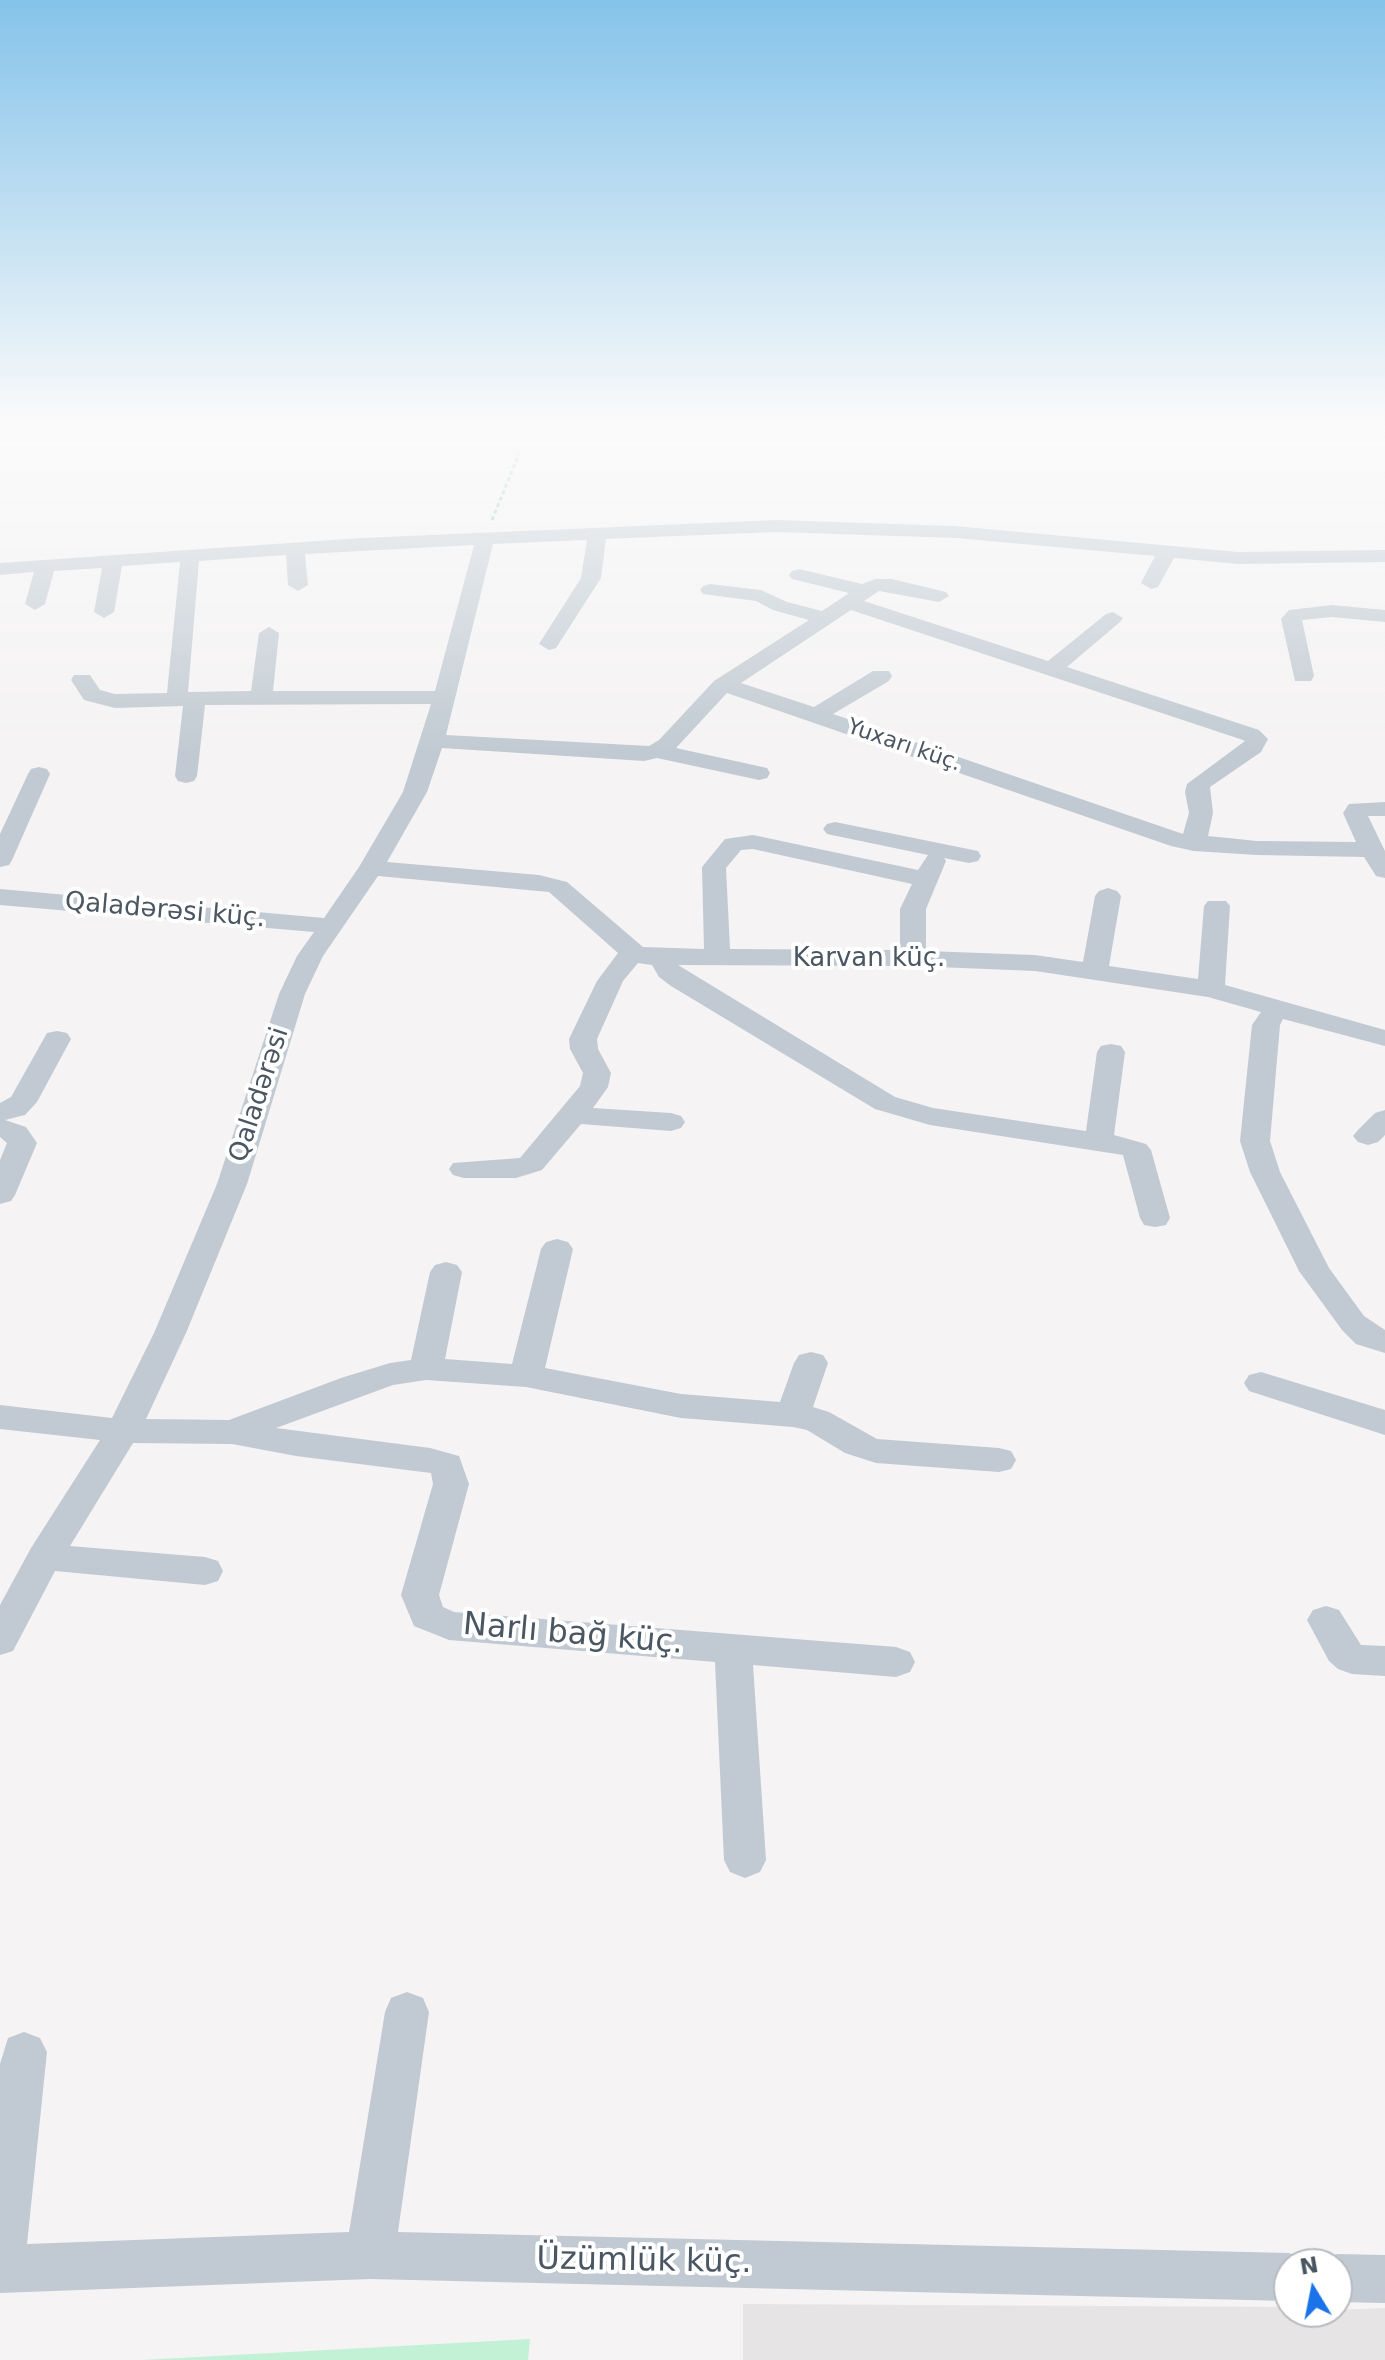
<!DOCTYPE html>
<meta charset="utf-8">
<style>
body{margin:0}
#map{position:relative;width:1385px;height:2360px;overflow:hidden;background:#f5f3f3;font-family:"DejaVu Sans",sans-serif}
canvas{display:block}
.north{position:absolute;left:1273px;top:2248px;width:80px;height:80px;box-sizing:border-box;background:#fff;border:2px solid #b7bbc0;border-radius:50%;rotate:350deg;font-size:22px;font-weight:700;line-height:32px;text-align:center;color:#4a5661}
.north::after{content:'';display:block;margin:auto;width:28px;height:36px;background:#1a73e8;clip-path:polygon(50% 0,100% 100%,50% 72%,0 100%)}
</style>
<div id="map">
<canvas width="1385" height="2360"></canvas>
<div class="north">N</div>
</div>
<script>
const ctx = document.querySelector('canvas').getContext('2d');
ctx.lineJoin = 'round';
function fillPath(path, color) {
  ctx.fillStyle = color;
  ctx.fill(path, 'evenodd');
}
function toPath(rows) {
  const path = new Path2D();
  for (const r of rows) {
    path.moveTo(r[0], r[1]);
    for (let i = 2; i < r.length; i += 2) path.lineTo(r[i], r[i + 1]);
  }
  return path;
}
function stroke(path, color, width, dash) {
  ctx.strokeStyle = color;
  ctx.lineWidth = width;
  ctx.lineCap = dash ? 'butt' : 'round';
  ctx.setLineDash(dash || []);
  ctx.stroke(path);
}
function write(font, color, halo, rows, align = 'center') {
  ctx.font = font + ' "DejaVu Sans",sans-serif';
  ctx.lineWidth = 8;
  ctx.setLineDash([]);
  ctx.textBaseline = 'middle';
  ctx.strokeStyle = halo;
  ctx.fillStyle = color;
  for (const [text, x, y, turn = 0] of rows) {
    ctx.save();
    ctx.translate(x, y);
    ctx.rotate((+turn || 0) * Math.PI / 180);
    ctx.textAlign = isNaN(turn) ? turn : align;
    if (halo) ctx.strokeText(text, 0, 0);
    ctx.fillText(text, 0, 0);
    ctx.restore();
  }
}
const education = toPath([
 [743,2304,1289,2307,1289,2312,1385,2308,1385,2360,743,2360]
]);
const green = toPath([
 [530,2339,528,2360,142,2360]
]);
const path = toPath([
 [492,520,519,454]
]);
const minor = toPath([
 [776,520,955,526,1238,552,1385,550,1385,562,1238,564,1174,558,1158,587,1151,589,1141,583,1155,556,955,538,776,532,606,539,601,578,556,648,549,650,539,644,581,578,587,540,493,544,446,735,649,746,659,740,714,681,809,620,773,610,756,601,703,594,700,590,703,586,710,584,761,590,787,602,822,611,849,593,792,579,789,575,792,571,799,569,862,584,875,579,892,579,946,592,949,596,939,602,879,591,864,601,1048,661,1106,614,1113,612,1123,618,1120,622,1067,667,1259,730,1268,739,1261,752,1210,787,1213,813,1208,836,1257,841,1356,842,1343,813,1349,804,1385,802,1385,816,1368,816,1385,851,1385,878,1376,876,1364,857,1257,855,1194,851,1171,846,727,693,676,748,767,768,770,773,767,778,759,780,657,758,644,761,442,748,427,792,387,862,539,875,567,882,643,947,704,949,702,867,725,839,753,835,918,870,928,855,827,834,823,829,827,824,835,822,978,851,981,856,978,861,969,863,944,858,946,861,926,909,926,951,1035,955,1083,962,1095,896,1099,891,1108,888,1117,891,1121,896,1109,966,1198,979,1204,906,1208,901,1226,901,1230,906,1225,985,1385,1030,1385,1046,1283,1019,1280,1025,1270,1141,1280,1172,1329,1268,1364,1316,1385,1330,1385,1353,1356,1344,1342,1330,1299,1271,1250,1172,1240,1141,1252,1025,1261,1012,1208,997,1035,971,913,966,678,965,895,1097,933,1108,1086,1131,1097,1052,1101,1046,1111,1044,1121,1046,1125,1052,1114,1135,1146,1144,1151,1150,1170,1218,1166,1225,1155,1227,1144,1225,1140,1218,1123,1155,930,1125,875,1109,671,986,659,977,652,965,638,963,623,981,597,1039,598,1049,611,1073,608,1087,593,1108,671,1113,681,1116,685,1122,681,1128,671,1131,581,1124,542,1170,516,1178,464,1178,453,1175,449,1169,453,1163,520,1158,580,1086,583,1073,570,1049,569,1039,597,981,618,953,549,892,378,876,323,956,305,994,247,1184,186,1333,146,1419,229,1420,341,1378,390,1363,411,1360,430,1272,435,1265,446,1262,457,1265,462,1272,445,1359,512,1364,541,1249,546,1242,557,1239,568,1242,573,1249,545,1368,681,1394,780,1402,794,1363,799,1355,811,1352,823,1355,828,1363,813,1407,829,1412,877,1439,999,1448,1011,1451,1016,1460,1011,1469,999,1472,876,1463,845,1453,807,1430,793,1427,681,1418,526,1387,426,1380,393,1385,276,1428,430,1448,459,1456,469,1484,439,1595,443,1607,454,1612,896,1647,910,1652,915,1662,910,1672,896,1677,753,1665,766,1860,760,1872,745,1878,730,1872,724,1860,715,1662,449,1640,414,1626,401,1595,433,1484,431,1473,296,1456,232,1444,133,1443,70,1546,205,1557,218,1561,223,1571,218,1581,205,1585,55,1571,13,1651,0,1655,0,1605,31,1548,100,1440,0,1429,0,1405,112,1418,154,1333,217,1184,279,994,297,956,314,932,0,905,0,889,324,918,359,867,403,792,431,704,205,705,197,776,194,781,186,783,178,781,175,776,183,706,115,708,84,700,71,680,74,675,90,675,100,690,115,694,167,693,180,562,122,566,114,612,104,618,94,612,102,568,54,571,45,604,35,610,25,604,34,572,0,575,0,563,361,538,776,520],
 [474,545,435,691,273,691,279,633,269,627,259,633,251,691,188,692,199,561,286,555,288,585,298,591,308,585,305,554,474,545],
 [851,610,1243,740,1245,741,1187,784,1185,792,1189,813,1183,834,833,714,889,681,892,676,889,671,873,671,814,707,741,683,851,610],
 [753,849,912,884,900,909,900,950,730,949,726,868,741,850,753,849],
 [1332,605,1385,610,1385,622,1332,617,1302,620,1314,676,1311,681,1295,681,1281,619,1289,610,1332,605],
 [39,767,47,769,50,774,12,860,9,865,0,867,0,834,28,774,31,769,39,767],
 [57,1031,67,1033,71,1039,37,1102,25,1115,5,1120,26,1127,37,1143,15,1195,11,1201,0,1204,0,1160,7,1143,0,1137,0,1103,11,1097,47,1033,57,1031],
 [1385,1110,1385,1135,1378,1142,1368,1145,1358,1142,1353,1136,1358,1130,1375,1113,1385,1110],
 [1261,1372,1385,1410,1385,1435,1249,1391,1244,1383,1249,1375,1261,1372],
 [1326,1606,1339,1610,1361,1645,1385,1646,1385,1676,1352,1674,1338,1669,1329,1661,1307,1620,1313,1610,1326,1606],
 [407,1992,423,1998,429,2012,398,2232,1289,2253,1306,2260,1308,2264,1289,2264,1289,2301,370,2279,0,2293,0,2064,8,2038,24,2032,40,2038,47,2052,27,2244,349,2232,385,2012,391,1998,407,1992],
 [1337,2254,1385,2255,1385,2303,1337,2302,1337,2264,1318,2264,1337,2254]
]);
const farStreetnames = [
 ["Yuxarı küç.",904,746,19]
];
const streetNames = [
 ["Qaladərəsi küç.",165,911,5],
 ["Karvan küç.",869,959],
 ["Qaladərəsi",260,1095,-72]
];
const nearStreetnames = [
 ["Narlı bağ küç.",573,1635,5],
 ["Üzümlük küç.",644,2262,1]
];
fillPath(education, '#e6e4e5');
fillPath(green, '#c3f1d5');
stroke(path, '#7ad0a6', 3, [4, 3]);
fillPath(minor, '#c1cad2');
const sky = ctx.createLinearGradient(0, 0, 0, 753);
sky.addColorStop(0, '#85c3ea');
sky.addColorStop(0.56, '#fafafa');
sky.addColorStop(1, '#fafafa00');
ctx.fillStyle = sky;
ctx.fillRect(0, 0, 1385, 753);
write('22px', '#4a5661', '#fff', farStreetnames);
write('26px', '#4a5661', '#fff', streetNames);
write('32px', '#4a5661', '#fff', nearStreetnames);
</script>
